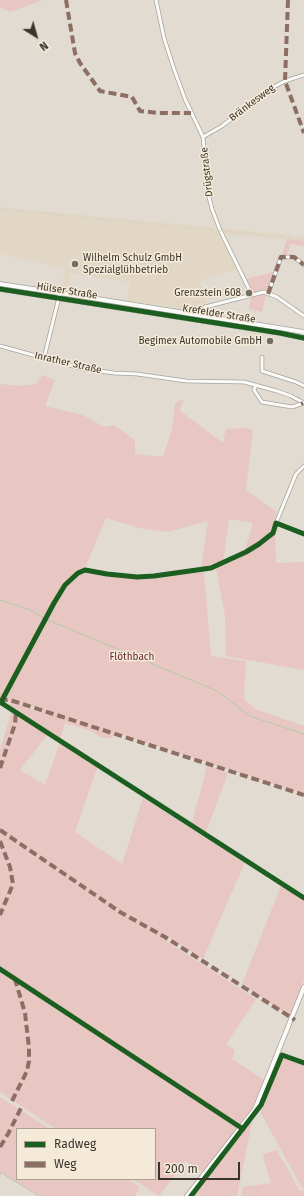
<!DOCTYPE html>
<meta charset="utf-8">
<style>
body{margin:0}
#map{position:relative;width:304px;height:1196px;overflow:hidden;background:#e1dbd1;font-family:"Fira Sans",sans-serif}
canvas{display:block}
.legend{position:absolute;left:16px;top:1128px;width:140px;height:52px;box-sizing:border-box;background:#f5ead7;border:1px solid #a9a193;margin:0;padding:5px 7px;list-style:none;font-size:12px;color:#38342d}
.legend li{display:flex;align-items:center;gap:8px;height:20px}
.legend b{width:20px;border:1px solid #a9a193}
.north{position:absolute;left:16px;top:16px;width:40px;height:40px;-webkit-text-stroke:3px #f5ead7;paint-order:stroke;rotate:143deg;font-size:11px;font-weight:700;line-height:16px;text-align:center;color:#38342d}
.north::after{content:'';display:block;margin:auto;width:14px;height:18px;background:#38342d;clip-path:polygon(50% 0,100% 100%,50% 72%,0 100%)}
.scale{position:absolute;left:158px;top:1162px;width:82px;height:18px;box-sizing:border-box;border:2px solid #38342d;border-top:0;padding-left:5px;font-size:12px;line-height:14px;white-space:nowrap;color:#38342d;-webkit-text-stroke:3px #f5ead7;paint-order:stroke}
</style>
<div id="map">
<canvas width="304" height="1196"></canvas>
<ul class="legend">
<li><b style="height:5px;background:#1b5e20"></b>Radweg</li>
<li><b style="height:5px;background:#8d6e63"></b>Weg</li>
</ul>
<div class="north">N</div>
<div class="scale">200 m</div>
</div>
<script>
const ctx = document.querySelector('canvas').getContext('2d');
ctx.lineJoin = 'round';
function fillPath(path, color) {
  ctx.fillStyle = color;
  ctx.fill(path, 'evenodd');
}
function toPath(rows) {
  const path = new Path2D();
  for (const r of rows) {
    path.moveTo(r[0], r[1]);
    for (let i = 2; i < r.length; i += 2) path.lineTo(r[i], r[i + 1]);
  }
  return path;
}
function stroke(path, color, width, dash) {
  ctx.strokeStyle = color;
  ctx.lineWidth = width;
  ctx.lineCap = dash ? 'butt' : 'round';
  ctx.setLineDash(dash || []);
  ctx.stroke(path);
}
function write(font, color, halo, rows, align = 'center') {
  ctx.font = font + ' "Fira Sans",sans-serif';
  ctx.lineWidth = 3;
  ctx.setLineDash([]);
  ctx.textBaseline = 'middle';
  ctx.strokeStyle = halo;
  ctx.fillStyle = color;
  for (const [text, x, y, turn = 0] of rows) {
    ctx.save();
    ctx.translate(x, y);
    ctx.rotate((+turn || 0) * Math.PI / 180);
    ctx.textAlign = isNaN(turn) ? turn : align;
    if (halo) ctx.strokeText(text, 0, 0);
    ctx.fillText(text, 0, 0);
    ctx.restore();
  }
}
const built = toPath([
 [0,207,221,228,304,237,304,241,220,234,237,269,203,279,201,284,206,306,185,309,127,300,130,282,70,273,67,291,62,290,64,268,0,254]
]);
const green = toPath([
 [0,0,43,0,10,12,0,7],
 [287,239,304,241,304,246,291,244,287,255,282,254],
 [273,272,267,290,265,292,260,291,259,290,257,291,257,292,253,292,246,279],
 [262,295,266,295,262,312,249,309,251,297],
 [42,375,55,380,45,406,83,415,104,427,114,425,135,440,135,454,163,457,172,429,175,403,183,399,180,411,223,443,226,429,245,428,253,430,246,490,277,512,270,532,267,535,245,550,253,523,229,519,223,562,210,567,201,569,208,521,167,532,139,528,106,518,85,568,77,572,85,572,114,577,136,579,204,572,211,656,246,661,244,699,255,709,304,726,304,794,114,732,112,738,102,738,89,730,65,723,61,737,58,737,9,705,10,702,0,701,0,384,20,386,36,384],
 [18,704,39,708,42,709,40,713],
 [275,534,276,563,304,562,304,670,226,656,225,616,216,568,247,553],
 [12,710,48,734,20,770,45,785,60,743,97,768,75,832,122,864,143,798,245,863,227,903,203,959,168,937,166,941,256,999,226,1044,235,1050,232,1059,264,1080,252,1108,203,1172,185,1161,159,1196,133,1179,155,1179,155,1129,56,1129,0,1092,0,971,4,973,0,970,0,750],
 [207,766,228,773,206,832,192,823],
 [281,886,304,900,304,980,290,1016,242,984],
 [282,1058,304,1065,304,1191,260,1112],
 [0,1097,50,1129,17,1129,17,1179,127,1179,140,1187,135,1196,40,1196,2,1173,0,1177],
 [252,1122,237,1196,193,1196,242,1131],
 [277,1150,299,1190,304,1191,304,1196,241,1196,243,1187,271,1183,264,1161,263,1154]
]);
const stream = toPath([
 [0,600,28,609,48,620,217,691,250,716,304,734],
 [0,1172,39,1196]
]);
const minor = toPath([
 [156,0,164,38,174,69,185,99,203,137,209,197,212,209,220,230,252,295],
 [203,137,222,126,270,89,285,81,304,75],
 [268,294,281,257,294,257,304,265],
 [205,316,205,307,264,292,277,297,304,316],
 [0,346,84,369,114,373,137,374,186,381,244,382,277,391,291,396,304,403],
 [262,357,262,371,296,382,304,386],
 [44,358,60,293],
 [256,385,254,390,262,402,292,407,301,404],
 [304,466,296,474,276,523,304,534],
 [45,620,46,618]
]);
const tertiary = toPath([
 [0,284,79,296,304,332],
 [0,289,280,333,304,338],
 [187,1196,255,1109,304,987]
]);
const tram = toPath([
 [0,287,304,335]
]);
const rail = toPath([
 [0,209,304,239]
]);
const quiet = toPath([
 [66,0,75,53,80,63,100,91,132,97,140,111,159,113,191,113],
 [288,0,285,81,304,133],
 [268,294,281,257,294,257,304,265],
 [301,404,303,403],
 [0,702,5,700,10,700,304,795],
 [0,768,15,724,16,711],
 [0,830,120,912,165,937,295,1020],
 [0,841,10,867,13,884,0,915],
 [12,1101,27,1071,29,1061,29,1048,25,1013,15,979],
 [0,1147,8,1134,21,1108]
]);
const cycleway = toPath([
 [0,289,280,333,304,338],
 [0,702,304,898],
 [1,702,54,603,65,585,78,573,85,570,107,574,137,577,154,576,211,568,246,552,259,544,273,533,276,523,304,534],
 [0,969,243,1129],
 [191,1196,261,1105,282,1055,304,1063]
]);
const markers = [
 [75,264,4,"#736e66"],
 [249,293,4,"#736e66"],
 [270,341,4,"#736e66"]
];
const streetNames = [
 ["Bränkesweg",252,103,-37],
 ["Drügstraße",207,172,-96],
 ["Hülser Straße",67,291,9],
 ["Krefelder Straße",219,314,9],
 ["Inrather Straße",68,363,13]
];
const poiNames = [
 ["Wilhelm Schulz GmbH",83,258,"left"],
 ["Spezialglühbetrieb",83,270,"left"],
 ["Grenzstein 608",241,293],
 ["Begimex Automobile GmbH",262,341]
];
const parkNames = [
 ["Flöthbach",132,657]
];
fillPath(built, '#e2d7c4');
fillPath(green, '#e8c6c1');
stroke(stream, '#b4caaa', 1);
stroke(minor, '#a7a39b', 4.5);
stroke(tertiary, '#a7a39b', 5.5);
stroke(minor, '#fafaf8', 3);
stroke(tertiary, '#fafaf8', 4);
stroke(tram, '#d2d0cd', 1);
stroke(rail, '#d2d0cd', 1, [5, 5]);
stroke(quiet, '#8d6e63', 4, [8, 4]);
stroke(cycleway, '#1b5e20', 5);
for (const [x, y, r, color] of markers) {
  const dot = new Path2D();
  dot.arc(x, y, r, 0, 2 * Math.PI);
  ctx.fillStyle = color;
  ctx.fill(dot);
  stroke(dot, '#f5ead7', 1.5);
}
write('10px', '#38342d', '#f5ead7', streetNames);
write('10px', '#38342d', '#f5ead7', poiNames, 'right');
write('10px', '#631f24', '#f5ead7', parkNames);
</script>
